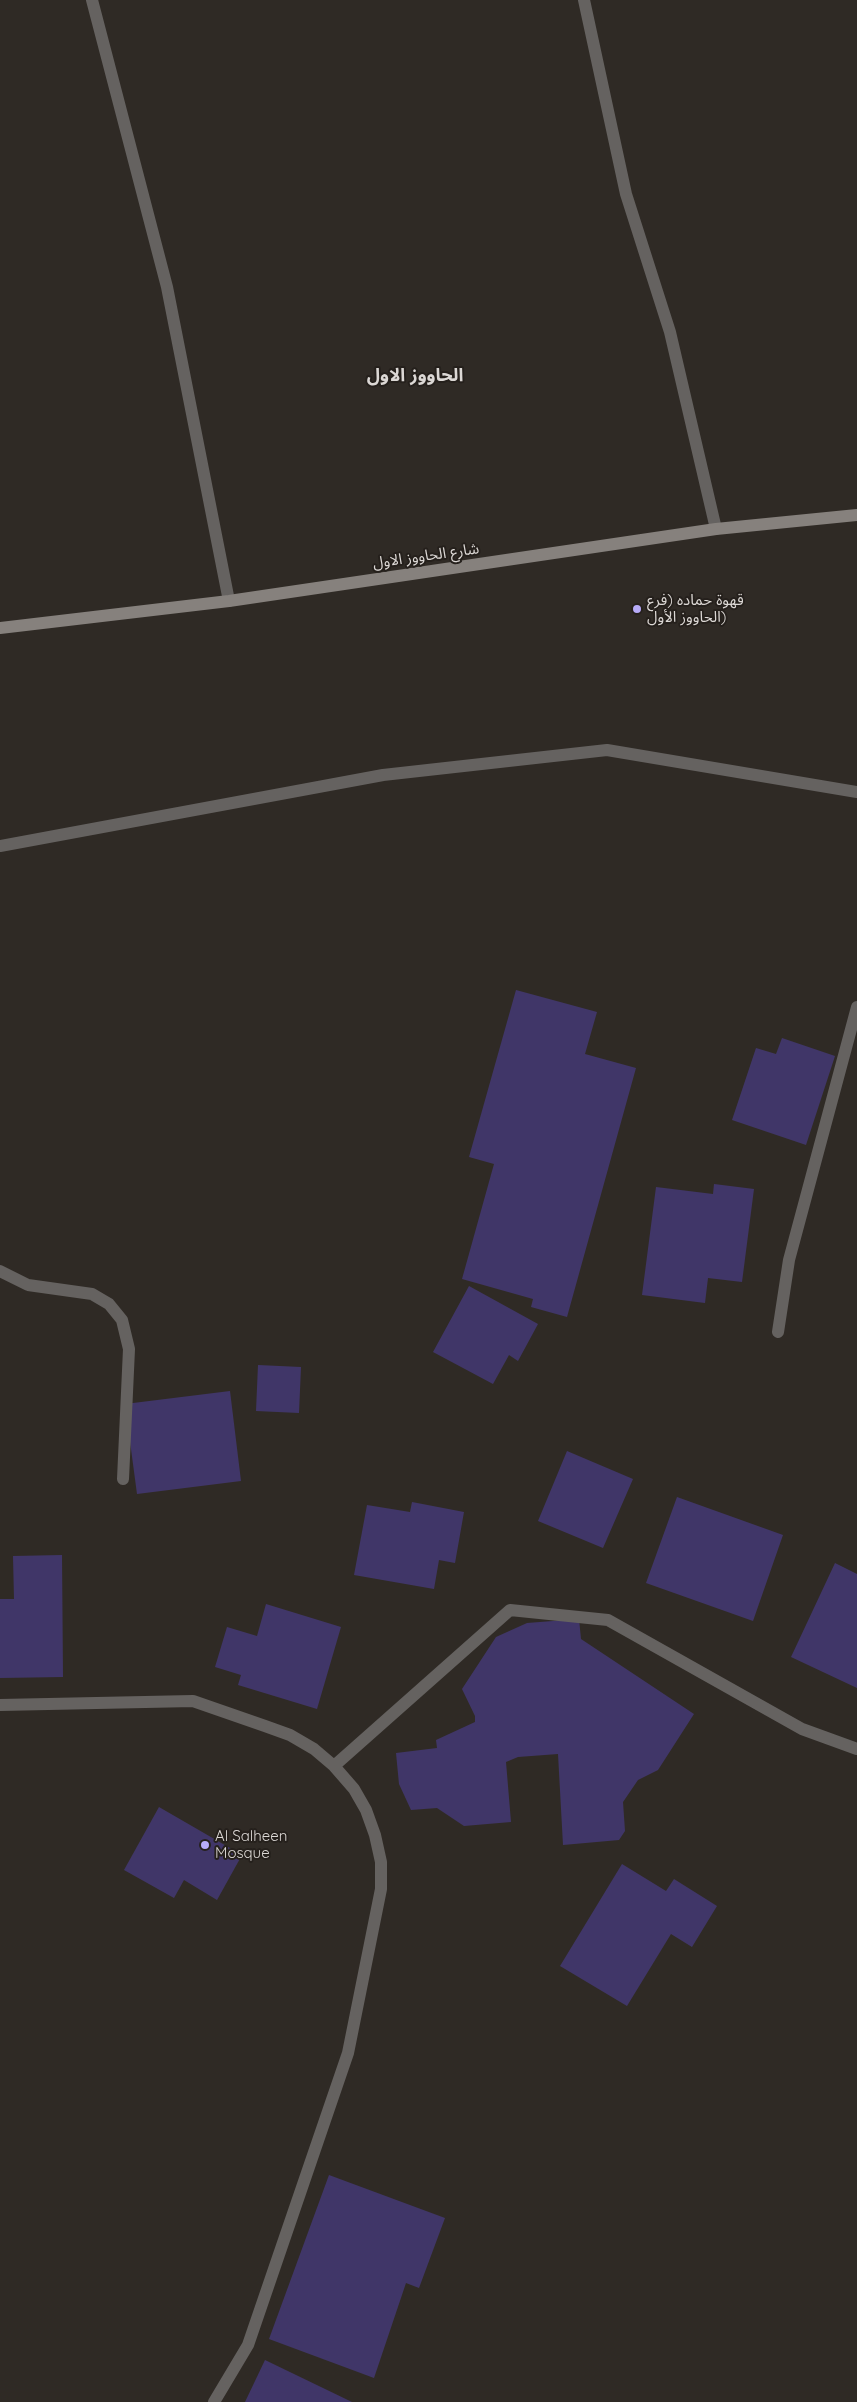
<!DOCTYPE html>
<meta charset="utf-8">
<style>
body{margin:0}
canvas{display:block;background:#2f2a25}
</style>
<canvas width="857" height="2402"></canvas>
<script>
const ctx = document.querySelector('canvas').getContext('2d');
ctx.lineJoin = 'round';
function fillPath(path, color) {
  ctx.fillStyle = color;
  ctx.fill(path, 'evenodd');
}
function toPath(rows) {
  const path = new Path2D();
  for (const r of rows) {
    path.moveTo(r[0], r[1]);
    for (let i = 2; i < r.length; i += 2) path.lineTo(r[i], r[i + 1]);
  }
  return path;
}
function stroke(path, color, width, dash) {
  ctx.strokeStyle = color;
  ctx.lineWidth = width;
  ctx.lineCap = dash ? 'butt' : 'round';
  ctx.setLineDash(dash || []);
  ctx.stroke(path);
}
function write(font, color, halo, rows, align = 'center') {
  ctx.font = font + ' Quicksand,"Noto Sans Arabic",sans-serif';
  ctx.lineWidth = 4;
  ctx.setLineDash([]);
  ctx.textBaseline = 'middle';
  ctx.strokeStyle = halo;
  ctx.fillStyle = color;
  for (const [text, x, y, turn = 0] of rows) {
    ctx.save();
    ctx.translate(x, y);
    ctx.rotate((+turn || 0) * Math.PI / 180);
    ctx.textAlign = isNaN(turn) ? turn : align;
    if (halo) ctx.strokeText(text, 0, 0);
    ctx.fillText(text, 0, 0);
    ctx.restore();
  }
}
const building = toPath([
 [516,990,597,1012,585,1054,636,1068,567,1317,531,1307,533,1299,462,1279,494,1164,469,1157],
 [782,1038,835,1056,806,1145,732,1120,756,1048,776,1054],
 [714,1184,754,1189,742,1282,708,1278,705,1303,642,1295,656,1187,713,1194],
 [469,1286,538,1324,518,1361,509,1355,493,1384,433,1352],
 [258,1365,301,1367,299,1413,256,1411],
 [230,1391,241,1481,137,1494,125,1404],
 [567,1451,633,1479,603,1548,538,1521],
 [677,1497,783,1535,753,1621,646,1583],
 [412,1502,464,1512,455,1563,439,1560,434,1589,354,1575,367,1505,410,1512],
 [62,1555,63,1677,0,1678,0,1599,14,1599,13,1556],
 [835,1563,857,1574,857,1688,791,1657],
 [266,1604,341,1627,317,1709,238,1685,241,1675,215,1667,227,1627,257,1636],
 [579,1619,581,1639,694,1714,658,1770,638,1780,623,1802,625,1831,619,1840,563,1845,558,1754,518,1757,506,1762,511,1822,464,1826,437,1808,411,1810,399,1784,396,1753,437,1748,436,1740,475,1722,475,1716,462,1689,496,1637,527,1623],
 [159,1807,242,1855,217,1900,184,1880,174,1898,124,1870],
 [622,1864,666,1891,674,1879,717,1906,692,1947,671,1934,627,2006,560,1966],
 [329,2175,445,2218,419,2288,406,2283,374,2378,269,2339],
 [265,2360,352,2402,245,2402]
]);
const minor = toPath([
 [92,0,167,287,229,601],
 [584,0,626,194,670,332,716,529],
 [0,846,383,775,607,750,857,792],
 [0,1271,28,1285,92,1294,109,1304,122,1320,129,1349,123,1479],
 [778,1332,789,1260,857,1007],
 [0,1705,193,1701,265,1726,290,1735,314,1749,334,1766,354,1789,366,1810,375,1835,381,1862,381,1889,348,2053,248,2345,214,2402],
 [334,1766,510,1610,608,1620,802,1729,857,1749]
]);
const secondary = toPath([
 [0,628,229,601,716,529,857,515]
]);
const markers = [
 [637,609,5,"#b7abf8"],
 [205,1845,5,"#b7abf8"]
];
const streetNames = [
 ["شارع الحاووز الاول",426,556,-8]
];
const poiNames = [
 ["قهوة حماده (فرع",647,600],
 ["الحاووز الأول)",647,617],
 ["Al Salheen",215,1836],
 ["Mosque",215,1853]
];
const quarterNames = [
 ["الحاووز الاول",415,376]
];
fillPath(building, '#403668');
stroke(minor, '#656260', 12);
stroke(secondary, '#86817d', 12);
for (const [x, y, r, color] of markers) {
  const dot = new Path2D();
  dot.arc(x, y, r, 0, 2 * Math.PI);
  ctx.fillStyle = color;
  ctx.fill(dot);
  stroke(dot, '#25201c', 2);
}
write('15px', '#dcd8d5', '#25201c', streetNames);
write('15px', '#dcd8d5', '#25201c', poiNames, 'left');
write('bold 18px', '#dcd8d5', '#25201c', quarterNames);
</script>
